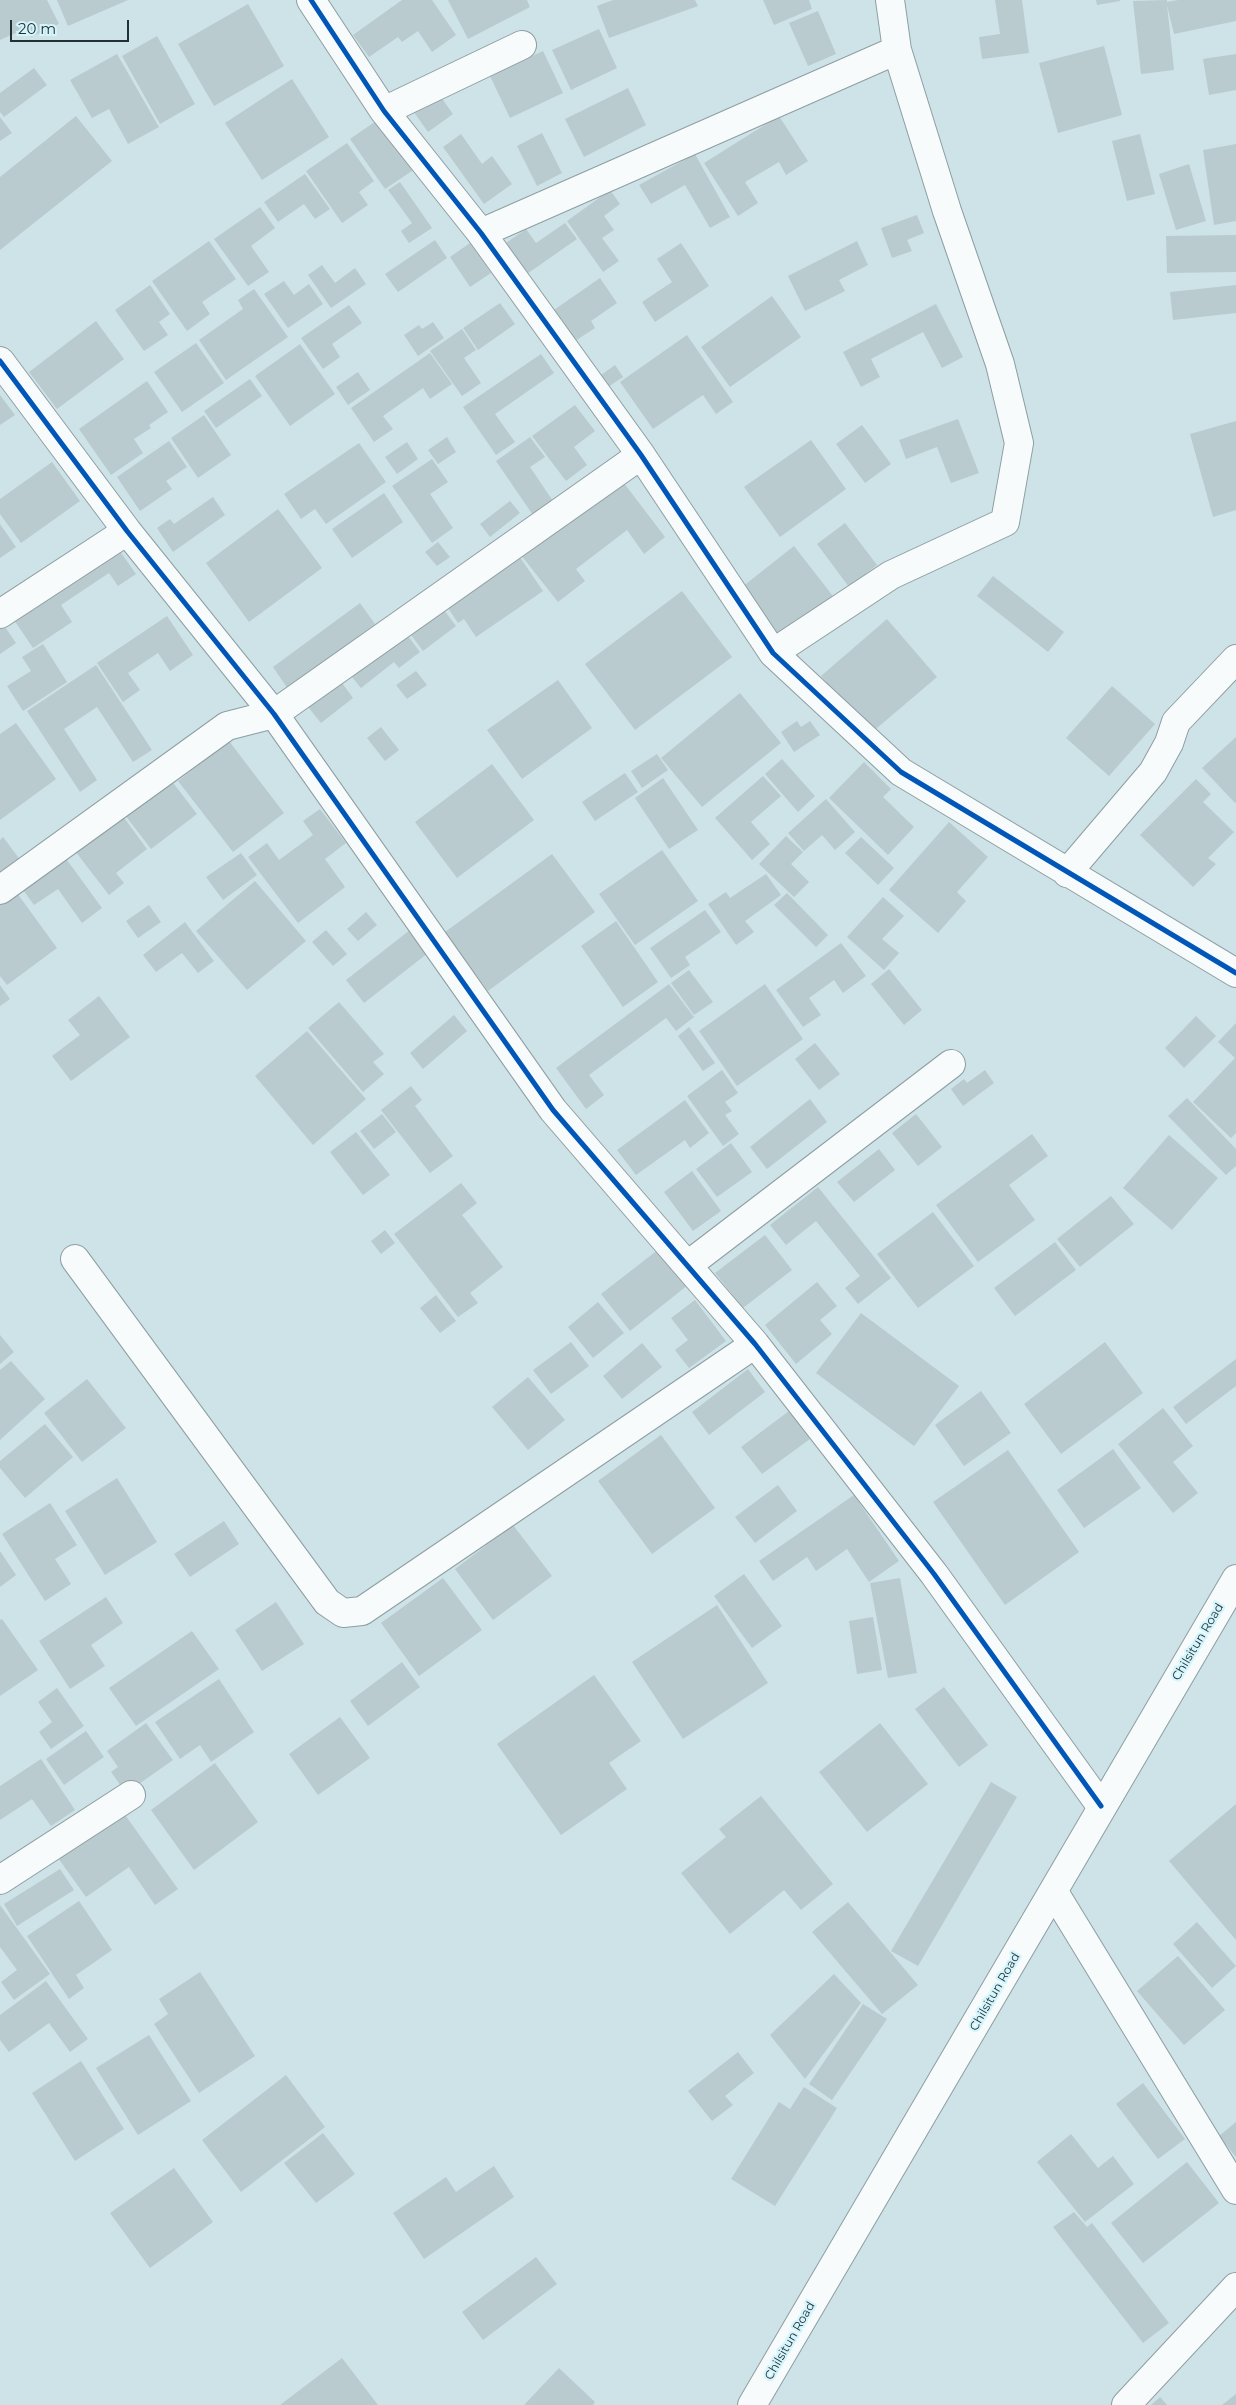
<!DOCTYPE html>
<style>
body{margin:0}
#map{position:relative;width:1236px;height:2405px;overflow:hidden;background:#cde3e8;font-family:Montserrat,sans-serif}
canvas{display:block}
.scale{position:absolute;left:10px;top:20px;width:119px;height:22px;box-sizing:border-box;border:2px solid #213135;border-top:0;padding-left:6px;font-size:15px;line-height:18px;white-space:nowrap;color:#213135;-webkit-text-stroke:4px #d5f5fd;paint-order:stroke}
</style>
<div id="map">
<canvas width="1236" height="2405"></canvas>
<div class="scale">20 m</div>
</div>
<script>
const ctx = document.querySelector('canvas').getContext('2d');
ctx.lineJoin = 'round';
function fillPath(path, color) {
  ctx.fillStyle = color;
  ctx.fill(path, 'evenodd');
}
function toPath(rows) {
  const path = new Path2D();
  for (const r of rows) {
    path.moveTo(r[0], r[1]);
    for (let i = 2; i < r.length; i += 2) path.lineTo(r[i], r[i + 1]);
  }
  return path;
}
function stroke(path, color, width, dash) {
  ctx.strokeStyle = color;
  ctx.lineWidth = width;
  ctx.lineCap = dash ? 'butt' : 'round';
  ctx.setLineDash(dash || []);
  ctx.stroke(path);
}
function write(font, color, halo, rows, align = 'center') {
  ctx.font = font + ' Montserrat,sans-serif';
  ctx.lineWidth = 4.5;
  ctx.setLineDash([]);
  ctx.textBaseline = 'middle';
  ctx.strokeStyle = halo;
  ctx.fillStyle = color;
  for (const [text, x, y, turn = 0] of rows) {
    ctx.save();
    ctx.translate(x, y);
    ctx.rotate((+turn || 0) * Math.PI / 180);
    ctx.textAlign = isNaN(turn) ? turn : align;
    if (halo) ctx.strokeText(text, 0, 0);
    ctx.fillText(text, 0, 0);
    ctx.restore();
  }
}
const building = toPath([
 [0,0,47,0,59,24,31,37,27,28,0,40],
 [57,0,128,0,68,26],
 [402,0,432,0,456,35,432,52,418,31,402,42,398,37,369,57,353,35],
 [448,0,527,0,530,7,468,39],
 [613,0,695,0,698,6,609,38,597,6],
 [763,0,809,0,812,9,774,25],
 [995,0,1022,0,1029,53,982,59,979,37,1000,34],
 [1096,0,1120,0,1120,1,1097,5],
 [1167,0,1167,2,1178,0,1236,0,1236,21,1174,34,1167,5,1174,70,1141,74,1133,1],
 [248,4,284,66,214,106,178,44],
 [818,11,836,54,808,66,789,23],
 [599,29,617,68,571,90,552,50],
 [157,36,195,104,160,124,122,56],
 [1104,46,1122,115,1058,133,1039,63],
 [543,51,563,93,510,118,490,76],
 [117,54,159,127,128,144,109,109,92,118,70,80],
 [1236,54,1236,90,1209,95,1203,59],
 [34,68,47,85,4,117,0,112,0,93],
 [292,79,329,137,262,180,225,123],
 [628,88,646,125,584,157,565,119],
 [436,90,453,114,428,132,411,108],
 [76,116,112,161,0,250,0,177],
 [779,116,808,161,786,175,779,162,745,182,758,203,738,216,704,163],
 [0,117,12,133,0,141],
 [379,119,415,169,385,189,350,139],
 [542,133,562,173,537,186,517,146],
 [461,134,482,164,492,156,512,184,484,204,443,147],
 [1140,134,1155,194,1127,201,1112,141],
 [347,143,374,181,359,192,368,205,342,223,306,171],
 [1236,144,1236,221,1214,225,1203,150],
 [695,154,730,217,710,228,685,185,651,204,639,185],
 [1189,164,1206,221,1176,230,1159,174],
 [305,174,330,209,315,219,304,204,278,222,264,202],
 [400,182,432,228,409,243,401,231,412,223,388,190],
 [610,190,620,204,604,216,614,230,602,238,619,261,603,272,567,221],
 [260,207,275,228,251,246,269,272,248,286,214,239],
 [917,215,924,233,907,240,912,251,892,258,881,228],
 [565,223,577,239,524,276,503,245,526,229,536,243],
 [1236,235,1236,272,1167,273,1166,236],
 [435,240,447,258,398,292,385,274],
 [209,241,236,279,202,302,210,314,187,331,152,281],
 [857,241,868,265,839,280,845,291,805,311,788,276],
 [470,243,491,273,470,287,450,257],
 [681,243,709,286,655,322,642,302,672,282,657,259],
 [322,265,335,283,355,268,366,284,331,308,308,275],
 [600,278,617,303,591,321,595,328,572,343,551,312],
 [284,281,294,295,309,284,323,304,288,328,264,294],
 [150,285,170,314,159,322,168,335,144,351,115,310],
 [1236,285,1236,313,1173,320,1170,292],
 [254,289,288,337,226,380,199,340,243,309,238,300],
 [772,296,801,337,730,387,701,347],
 [500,303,515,324,478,350,463,328],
 [936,304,963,357,942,368,923,332,871,359,880,377,861,387,843,352],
 [349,305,362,323,332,344,340,357,323,369,301,338],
 [96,321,124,359,57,409,29,372],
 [433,322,444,338,418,356,404,335,419,325,422,329],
 [462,329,476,350,464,358,481,383,462,396,430,351],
 [687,335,733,402,716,414,703,395,653,429,620,382],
 [196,343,224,383,182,412,154,372],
 [300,344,335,394,290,426,255,376],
 [430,353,452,384,430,399,423,388,383,416,393,429,374,442,351,408],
 [541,354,554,373,495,414,515,442,496,455,463,407],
 [615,365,623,377,605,389,597,378],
 [358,372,370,390,348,405,336,387],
 [250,379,262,396,216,428,204,411],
 [147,381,168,412,149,425,151,428,134,439,143,453,111,475,79,429],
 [0,395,15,415,0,425],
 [575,405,595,431,574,447,587,465,566,481,532,436],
 [204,415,231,455,198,478,171,438],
 [958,419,979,473,951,483,937,447,906,459,899,440],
 [1236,421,1236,510,1213,517,1190,434],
 [862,425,891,464,865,483,836,444],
 [447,437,456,452,438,464,428,450],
 [530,437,545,457,530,467,559,510,539,524,496,461],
 [811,440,846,489,780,537,744,487],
 [169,441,187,467,166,481,172,489,140,511,117,477],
 [407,442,418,459,397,474,385,457],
 [359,443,386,482,326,524,315,509,301,519,284,494],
 [432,459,448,482,430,494,453,528,432,543,392,486],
 [52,462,80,501,21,543,0,514,0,499],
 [617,474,665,537,644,554,627,530,576,569,585,581,558,602,517,550],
 [384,493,403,522,352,558,332,529],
 [213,497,225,515,173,552,157,528,170,519,174,524],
 [510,501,520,513,490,537,480,524],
 [278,509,322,568,249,622,206,563],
 [845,523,877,565,849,587,817,544],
 [0,524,16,547,0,558],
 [438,542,450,557,437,566,425,552],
 [794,546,836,600,778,645,737,591],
 [117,547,136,574,118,586,109,573,61,605,72,622,33,648,12,617],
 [515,550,543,591,476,637,464,619,458,623,442,599],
 [993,576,1064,632,1048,652,977,596],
 [682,591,732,657,635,730,585,664],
 [438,602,456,626,423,651,405,627],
 [360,603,375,624,288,689,273,667],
 [167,616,193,655,170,671,158,653,128,673,140,690,123,702,97,663],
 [887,619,937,677,870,734,821,676],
 [3,624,16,643,0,654,0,625],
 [402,628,420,652,399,668,394,662,361,688,347,671],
 [43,644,67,682,23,711,7,686,31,671,22,657],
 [96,665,152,750,133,762,97,707,64,729,97,780,80,792,27,711],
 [416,671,427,685,407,699,396,685],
 [337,676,353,698,321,723,304,702],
 [558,680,592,728,522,779,487,730],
 [1112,686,1155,724,1109,776,1066,738],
 [740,693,781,743,702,807,661,758],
 [797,721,801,727,810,721,820,735,794,752,781,732],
 [16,723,56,779,0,820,0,734],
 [381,727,399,750,385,761,367,738],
 [1236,737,1236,802,1235,803,1202,768],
 [229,741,284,813,233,852,178,781],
 [657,754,668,770,642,788,631,771],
 [782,759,815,796,798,812,765,774],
 [864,762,891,789,883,797,914,827,888,855,829,798],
 [492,764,534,820,457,878,415,822],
 [625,773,638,792,595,821,582,802],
 [763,776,781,796,751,822,770,844,752,860,715,818],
 [663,778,698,830,669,849,635,798],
 [1196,779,1211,794,1203,802,1234,832,1208,858,1216,864,1193,887,1140,835],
 [171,780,197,814,151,849,125,815],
 [826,799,855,832,835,850,822,835,804,851,788,833],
 [320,809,346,843,325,859,345,887,298,923,248,857,267,843,279,860,313,835,303,821],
 [122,815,147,849,116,873,124,883,109,895,75,851],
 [949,822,988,857,957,892,966,901,938,933,889,890],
 [786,836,803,852,791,864,809,882,794,897,759,864],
 [3,837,21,861,0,878,0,840],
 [861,837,894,868,878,885,845,853],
 [662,850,698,901,635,945,599,894],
 [241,853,257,875,223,900,206,877],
 [552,854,595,912,488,991,445,932],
 [64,856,102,908,82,923,58,889,34,905,21,887],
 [766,874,781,895,745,921,754,932,736,945,708,904,726,892,730,898],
 [255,881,306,941,247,990,196,931],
 [14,889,57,948,7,985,0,976,0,900],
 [787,893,828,935,816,947,774,905],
 [883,897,904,916,882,939,899,953,884,970,847,937],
 [149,905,161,922,138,938,126,921],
 [705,910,721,932,685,957,690,965,671,978,650,948],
 [366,912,377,925,358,941,347,929],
 [616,921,658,982,623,1007,581,946],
 [185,922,214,961,198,973,182,953,156,972,143,955],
 [326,930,347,954,333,966,312,942],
 [410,930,428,953,364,1003,346,980],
 [841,943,866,976,843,993,834,980,809,998,821,1015,803,1027,776,990],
 [889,969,922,1010,904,1025,871,984],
 [689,970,713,1002,694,1015,671,983],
 [669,984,694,1017,676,1031,666,1018,589,1075,604,1095,586,1109,556,1068],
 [765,984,803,1039,737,1086,699,1031],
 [0,985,10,999,0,1006],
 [99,996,130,1037,71,1081,52,1056,80,1035,68,1020],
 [339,1002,384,1054,373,1062,384,1074,363,1092,308,1028],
 [454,1015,467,1031,423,1069,410,1053],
 [1196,1016,1216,1036,1184,1068,1165,1048],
 [1236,1023,1236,1133,1231,1138,1193,1102,1235,1058,1218,1042],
 [689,1027,715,1063,703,1071,678,1036],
 [307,1031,366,1099,313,1145,255,1076],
 [815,1043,840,1074,819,1090,795,1059],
 [722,1070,738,1093,725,1102,732,1111,725,1115,739,1134,723,1146,687,1096],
 [985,1070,994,1083,963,1106,951,1089,964,1079,967,1083],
 [411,1086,422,1100,415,1106,453,1156,430,1173,381,1110],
 [1187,1098,1236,1149,1236,1166,1226,1175,1168,1116],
 [810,1099,827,1122,767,1169,750,1147],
 [685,1100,709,1133,690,1148,685,1140,636,1175,617,1150],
 [382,1114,396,1132,374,1149,360,1131],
 [916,1114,942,1147,918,1166,892,1133],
 [356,1132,390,1175,363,1195,330,1152],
 [1032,1134,1048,1156,1009,1185,1035,1220,978,1262,936,1205],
 [1169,1135,1218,1178,1172,1230,1123,1188],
 [731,1143,752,1172,717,1197,696,1169],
 [879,1149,895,1170,854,1202,837,1182],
 [692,1171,721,1211,693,1231,664,1192],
 [461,1183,477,1203,462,1215,503,1267,470,1293,478,1303,458,1317,394,1234],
 [818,1187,891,1278,858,1304,845,1288,860,1276,816,1221,786,1245,770,1225],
 [1111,1196,1134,1224,1080,1267,1057,1239],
 [933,1212,974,1266,918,1308,877,1254],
 [385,1230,395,1243,381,1254,371,1241],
 [765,1235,792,1270,743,1308,715,1273],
 [1055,1242,1076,1270,1015,1316,994,1288],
 [659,1249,688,1285,630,1331,601,1294],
 [817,1282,837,1306,820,1320,832,1334,796,1364,765,1325],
 [436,1295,456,1321,440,1333,420,1308],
 [695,1300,726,1341,689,1368,675,1350,688,1340,671,1318],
 [598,1302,624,1333,593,1358,568,1327],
 [861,1313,959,1386,914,1446,816,1373],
 [0,1335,14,1352,0,1364],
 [571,1342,589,1366,551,1394,533,1370],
 [1105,1342,1143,1393,1061,1454,1024,1404],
 [642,1343,662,1367,622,1399,603,1376],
 [1236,1359,1236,1386,1186,1424,1173,1407],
 [11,1361,45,1399,0,1440,0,1370],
 [748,1369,765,1392,709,1435,692,1412],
 [528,1377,565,1420,528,1450,492,1407],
 [87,1379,126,1428,82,1462,44,1413],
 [981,1391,1011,1433,964,1466,935,1425],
 [1163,1408,1193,1446,1173,1462,1198,1493,1173,1513,1118,1444],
 [789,1411,810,1439,762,1474,741,1447],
 [45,1424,73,1457,25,1498,0,1468,0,1461],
 [661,1435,715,1508,652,1554,598,1481],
 [1113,1449,1141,1488,1084,1528,1057,1490],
 [1008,1450,1079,1552,1005,1605,933,1502],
 [117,1478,157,1542,105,1575,65,1511],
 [778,1485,797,1511,755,1543,735,1517],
 [854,1495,899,1561,869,1582,847,1549,816,1571,807,1557,773,1581,759,1561],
 [50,1503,77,1545,55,1559,71,1584,45,1601,2,1534],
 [224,1521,239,1544,190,1577,174,1554],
 [513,1525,552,1576,493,1620,455,1569],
 [0,1551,16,1575,0,1587],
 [744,1574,782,1626,752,1648,714,1596],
 [443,1578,482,1630,419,1676,381,1623],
 [900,1578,917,1673,888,1678,870,1583],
 [106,1597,123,1623,91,1645,105,1666,70,1689,39,1641],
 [276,1602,304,1644,262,1671,235,1630],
 [717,1605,768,1683,683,1739,632,1662],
 [873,1617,882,1670,857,1674,849,1621],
 [2,1619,38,1670,0,1696,0,1620],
 [192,1631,219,1669,136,1726,109,1688],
 [402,1662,420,1687,368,1726,350,1701],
 [594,1675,641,1741,609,1763,627,1789,561,1835,497,1744],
 [219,1679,254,1732,211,1762,200,1745,180,1759,155,1722],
 [944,1687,988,1745,959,1767,915,1709],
 [57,1688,84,1726,51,1749,39,1732,52,1722,38,1702],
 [340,1717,370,1758,318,1795,289,1754],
 [146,1723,173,1760,126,1793,111,1772,118,1767,107,1751],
 [880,1723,928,1784,867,1832,819,1772],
 [86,1731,104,1757,64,1785,46,1759],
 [41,1759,75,1810,51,1826,32,1799,0,1820,0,1786],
 [215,1763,258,1822,194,1870,151,1810],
 [991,1782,1017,1797,918,1966,891,1951],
 [761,1796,833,1884,801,1910,784,1890,730,1934,681,1873,726,1837,719,1829],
 [1236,1804,1236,1940,1169,1861],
 [123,1812,178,1889,155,1905,129,1867,86,1897,58,1858],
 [60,1869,74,1890,17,1926,4,1904],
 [79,1901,112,1950,76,1975,84,1988,69,1999,27,1936],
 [848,1902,918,1985,882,2014,812,1932],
 [0,1905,50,1974,14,2000,1,1982,17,1970,0,1947],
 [1197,1922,1236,1966,1212,1988,1173,1944],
 [1178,1956,1225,2010,1184,2045,1137,1991],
 [200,1972,255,2056,199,2093,154,2024,168,2014,159,1999],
 [834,1974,861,2003,805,2079,770,2035],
 [46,1981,88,2039,70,2052,49,2023,9,2052,0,2040,0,2015],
 [863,2004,887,2019,832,2100,809,2084],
 [149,2035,191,2101,138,2135,96,2068],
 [738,2052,754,2073,725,2096,733,2105,712,2121,688,2091],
 [81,2061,124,2129,75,2161,32,2093],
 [286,2075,325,2127,241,2192,202,2140],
 [1143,2083,1185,2139,1158,2159,1116,2104],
 [804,2087,837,2108,775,2206,731,2179,779,2102,790,2109],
 [1236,2122,1236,2157,1219,2136],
 [323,2133,355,2174,316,2203,284,2163],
 [1071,2134,1098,2168,1113,2156,1134,2184,1085,2222,1037,2162],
 [1187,2162,1219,2203,1143,2263,1111,2223],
 [494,2166,514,2197,424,2259,393,2213,446,2177,456,2192],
 [174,2168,213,2222,150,2268,110,2213],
 [1074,2212,1087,2227,1092,2223,1169,2323,1143,2343,1053,2227],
 [536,2257,557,2284,483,2340,462,2312],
 [342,2358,378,2405,280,2405],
 [559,2368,595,2402,593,2405,524,2405],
 [1236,2394,1236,2405,1222,2405],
 [1160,2397,1167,2405,1151,2405]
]);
const minor = toPath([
 [311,0,384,111,481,233,641,455,773,653,901,772,1236,973],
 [384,111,522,45],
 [481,233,897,50],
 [0,361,127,531,274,714,553,1110,755,1344,934,1574,1101,1806],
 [0,614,127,531],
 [773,653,891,575,1005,522,1019,443,1000,364,947,211,897,50,890,0],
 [1067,873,1153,772,1169,743,1176,722,1236,659],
 [0,890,227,726,274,714,641,455],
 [75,1259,327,1602,343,1613,362,1611,755,1344],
 [688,1265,951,1064],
 [0,1880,131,1795],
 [1054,1892,1236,2190],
 [1126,2405,1236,2287]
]);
const major = toPath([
 [752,2405,1236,1579]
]);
const cycleway = toPath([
 [311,0,384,111,481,233,641,455,773,653,901,772,1236,973],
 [0,361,127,531,274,714,553,1110,755,1344,934,1574,1101,1806]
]);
const streetNames = [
 ["Chilsitun Road",1198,1642,-59],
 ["Chilsitun Road",995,1992,-60],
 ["Chilsitun Road",790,2341,-60]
];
fillPath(building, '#b9cbce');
stroke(minor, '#8d9ea2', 30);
stroke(major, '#8d9ea2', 30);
stroke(minor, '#f8fbfc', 28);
stroke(major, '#f8fbfc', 28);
stroke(cycleway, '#0057b8', 5);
write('12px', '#213135', '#d5f5fd', streetNames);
</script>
